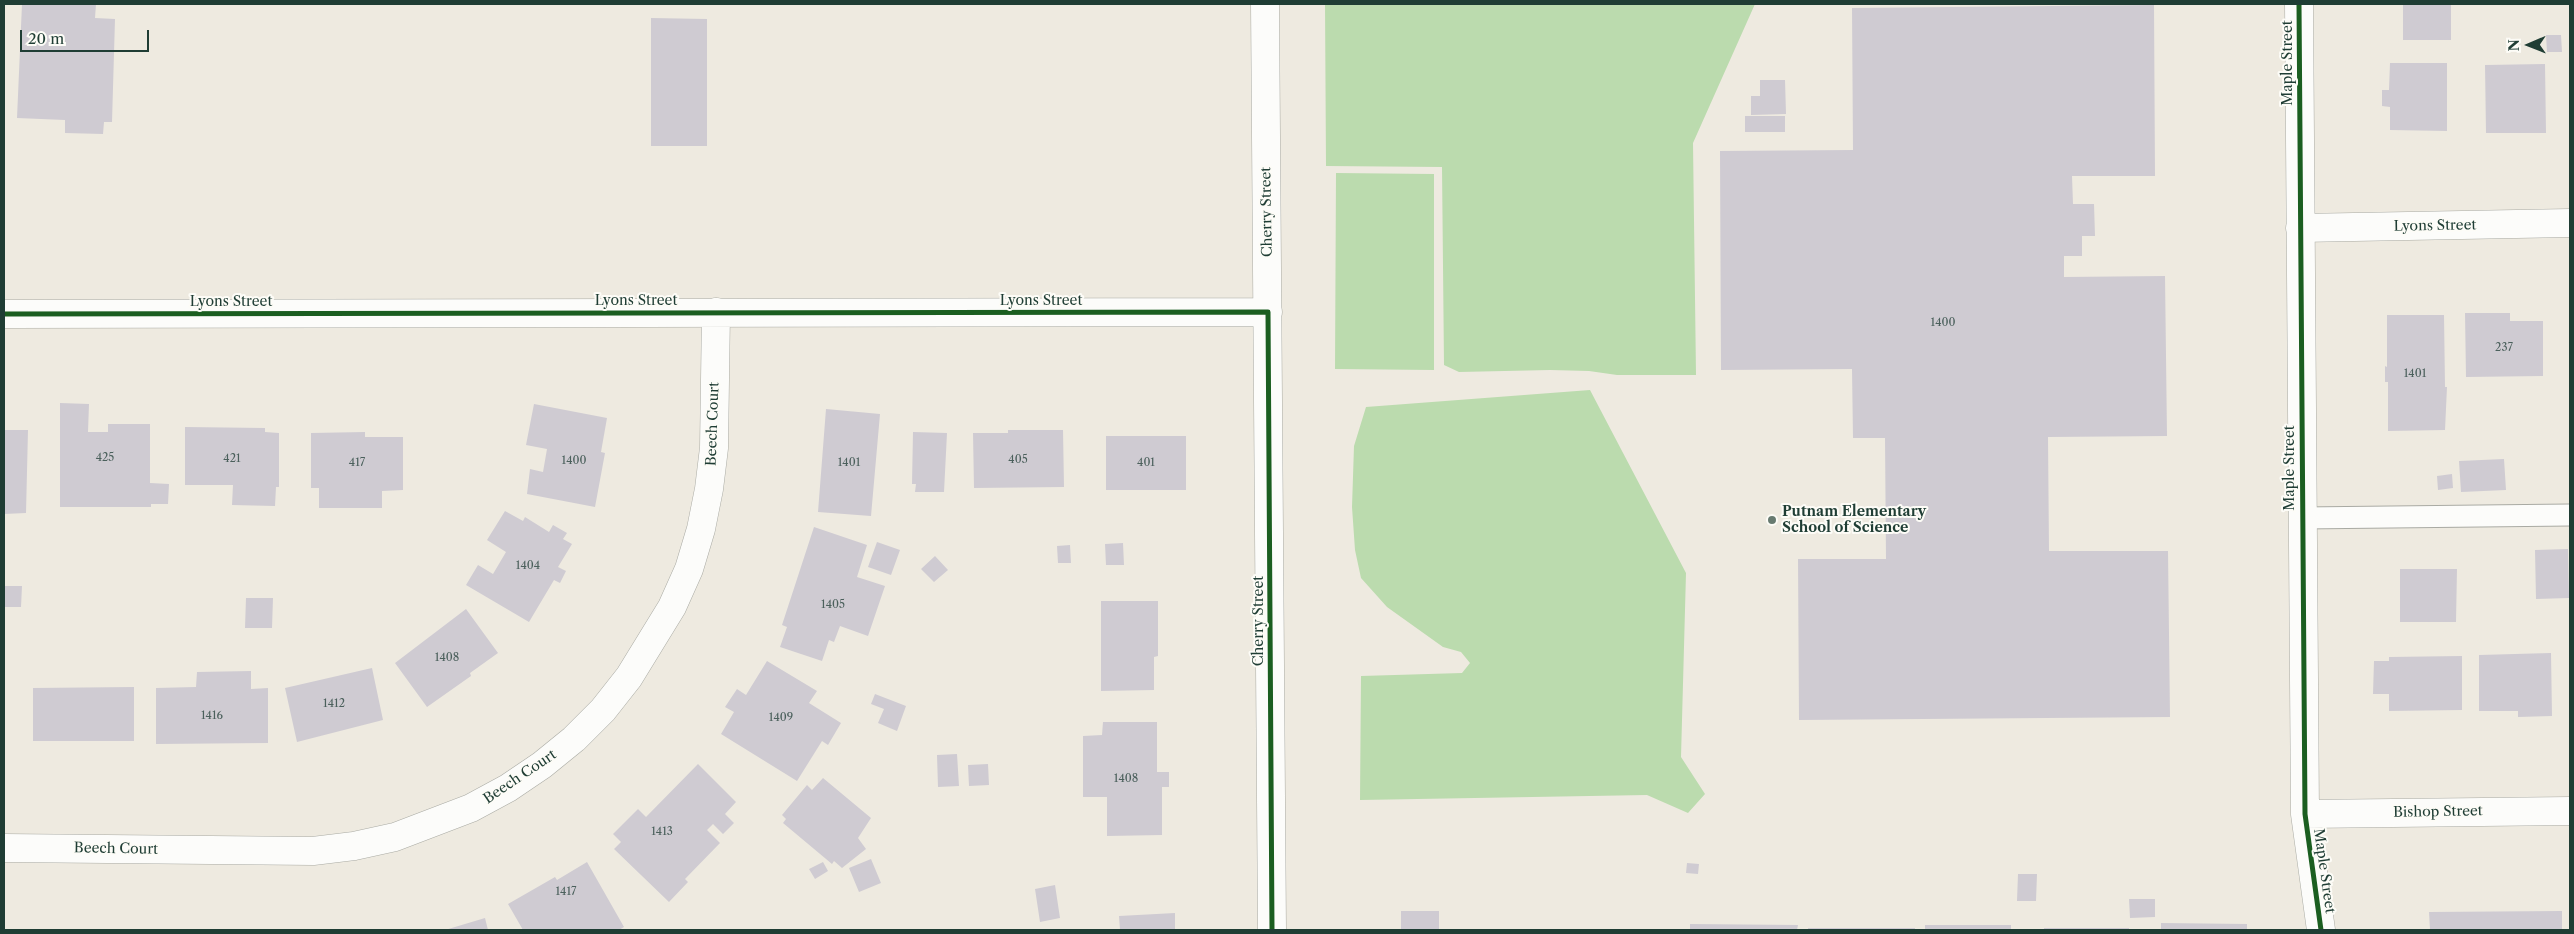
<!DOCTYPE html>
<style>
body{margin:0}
#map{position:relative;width:2574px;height:934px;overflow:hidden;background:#eeeae0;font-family:"Libre Caslon Text",serif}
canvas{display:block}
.frame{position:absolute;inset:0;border:5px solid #1f3d34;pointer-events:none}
.north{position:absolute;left:2504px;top:20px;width:50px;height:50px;-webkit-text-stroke:4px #fdfcf7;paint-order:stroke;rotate:269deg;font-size:14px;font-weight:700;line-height:20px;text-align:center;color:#1f3d34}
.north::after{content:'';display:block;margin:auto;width:18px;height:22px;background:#1f3d34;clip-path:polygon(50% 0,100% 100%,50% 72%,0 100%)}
.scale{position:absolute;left:20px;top:30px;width:129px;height:22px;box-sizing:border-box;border:2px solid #1f3d34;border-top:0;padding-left:6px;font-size:15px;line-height:18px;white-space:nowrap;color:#1f3d34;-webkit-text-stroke:4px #fdfcf7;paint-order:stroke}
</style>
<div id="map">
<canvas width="2574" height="934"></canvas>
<div class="frame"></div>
<div class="north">N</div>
<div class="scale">20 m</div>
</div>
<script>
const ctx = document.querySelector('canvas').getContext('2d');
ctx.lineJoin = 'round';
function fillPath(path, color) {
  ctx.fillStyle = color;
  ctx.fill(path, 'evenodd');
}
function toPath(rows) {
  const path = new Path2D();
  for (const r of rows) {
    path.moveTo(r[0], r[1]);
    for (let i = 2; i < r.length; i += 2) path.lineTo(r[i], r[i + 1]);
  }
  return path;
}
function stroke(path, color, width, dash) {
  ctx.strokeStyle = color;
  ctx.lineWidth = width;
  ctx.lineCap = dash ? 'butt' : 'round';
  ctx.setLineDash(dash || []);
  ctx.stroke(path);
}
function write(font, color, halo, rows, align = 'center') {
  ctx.font = font + ' "Libre Caslon Text",serif';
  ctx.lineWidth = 4;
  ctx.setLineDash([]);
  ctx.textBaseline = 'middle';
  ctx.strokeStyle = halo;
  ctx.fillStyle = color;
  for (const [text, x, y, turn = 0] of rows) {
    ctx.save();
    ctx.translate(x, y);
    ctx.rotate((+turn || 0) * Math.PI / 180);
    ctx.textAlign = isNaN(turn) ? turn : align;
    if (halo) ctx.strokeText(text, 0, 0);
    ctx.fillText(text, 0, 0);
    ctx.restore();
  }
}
const green = toPath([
 [1325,4,1755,4,1693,143,1696,375,1617,375,1589,371,1550,370,1459,372,1444,365,1442,167,1326,166],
 [1336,173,1434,174,1434,370,1335,369],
 [1590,390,1686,573,1681,757,1705,794,1688,813,1647,795,1360,800,1361,676,1462,673,1470,663,1461,652,1443,647,1387,607,1361,578,1355,550,1352,507,1354,446,1366,407]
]);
const building = toPath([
 [22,4,96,4,95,18,115,19,112,122,104,122,103,134,65,133,65,120,17,118],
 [2403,4,2451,4,2451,40,2403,40],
 [2154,5,2155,176,2072,176,2073,204,2094,204,2095,236,2082,236,2082,256,2064,256,2064,277,2165,276,2167,436,2048,437,2049,551,2168,551,2170,717,1799,720,1798,559,1886,559,1885,438,1853,438,1852,369,1721,370,1720,151,1853,150,1852,8],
 [651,18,707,19,707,146,651,146],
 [2546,35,2561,35,2562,52,2547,52],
 [2390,63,2447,63,2447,131,2390,130,2390,107,2382,106,2382,90,2389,90],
 [2545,64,2546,133,2486,133,2485,65],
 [1760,80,1785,80,1786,114,1751,115,1751,96,1760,96],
 [1745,116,1785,116,1785,132,1745,132],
 [2465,313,2510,313,2510,321,2543,321,2543,376,2466,377],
 [2387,315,2444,315,2445,387,2447,387,2445,430,2388,431,2388,382,2385,382,2385,366,2387,367],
 [60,403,89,404,88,432,108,432,108,424,150,424,150,483,169,484,168,504,151,504,151,507,60,507],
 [534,404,607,418,601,452,605,453,595,507,527,494,530,469,543,472,547,449,526,445],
 [826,409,880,414,871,516,818,512],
 [185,427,265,428,265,432,279,433,279,487,276,487,275,506,232,505,233,485,185,485],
 [4,430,28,430,26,513,4,514],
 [1008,430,1063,430,1064,487,974,488,973,433,1008,433],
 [365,432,365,437,403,437,403,490,382,491,382,508,319,508,319,488,311,488,311,433],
 [913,432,947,433,944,492,915,492,916,484,912,484],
 [1106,436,1186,436,1186,490,1106,490],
 [2504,459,2506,490,2461,492,2459,461],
 [2452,474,2453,488,2438,490,2437,476],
 [505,511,523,521,525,517,549,532,553,525,567,533,563,539,572,544,558,567,566,571,560,583,554,580,529,622,466,585,478,565,493,574,506,552,487,540],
 [814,527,867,545,857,577,885,586,868,636,840,626,834,642,829,640,822,661,780,647,787,627,782,625],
 [877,542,900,550,891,575,868,567],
 [1123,543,1124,565,1106,565,1105,544],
 [1070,545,1071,563,1058,563,1057,546],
 [2568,549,2569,598,2536,599,2535,550],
 [935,556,948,570,934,582,921,569],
 [2400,569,2457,569,2456,622,2400,622],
 [4,586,22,586,21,607,4,607],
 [246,598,273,598,272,628,245,628],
 [1101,601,1158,601,1158,656,1154,657,1154,690,1101,691],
 [466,609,498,653,470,673,471,676,427,707,395,663],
 [2551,653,2552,716,2518,717,2518,711,2479,711,2479,655],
 [2462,656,2462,710,2389,711,2389,694,2373,694,2374,661,2389,661,2389,657],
 [767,661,817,691,809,703,841,723,828,745,822,741,797,781,721,734,734,712,725,707,737,689,746,695],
 [372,668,383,720,297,742,285,688],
 [251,671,251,689,268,688,268,743,156,744,156,688,196,687,197,672],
 [134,687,134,741,33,741,33,688],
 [875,694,906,706,897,731,878,723,884,709,871,704],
 [1103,722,1157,722,1157,772,1169,772,1169,787,1162,787,1162,835,1107,836,1107,797,1083,797,1083,736,1102,735],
 [957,754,959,786,938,787,937,755],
 [698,764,736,802,725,814,734,823,723,834,713,824,707,830,720,843,685,879,688,882,669,902,614,849,621,842,613,834,638,809,646,817],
 [988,764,989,785,969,786,968,765],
 [823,778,871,818,858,838,866,849,842,868,834,861,832,864,783,823,786,819,782,815,807,785,812,790],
 [871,859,881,883,859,892,849,868],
 [587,862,624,927,619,930,523,930,508,904,555,877,557,880],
 [823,862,828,871,815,879,809,869],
 [1687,863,1699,864,1698,874,1686,873],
 [2018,874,2037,874,2036,901,2017,901],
 [1055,885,1060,918,1040,922,1035,889],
 [2129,899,2155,899,2155,917,2130,918],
 [1401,911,1439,911,1439,930,1401,930],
 [2562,911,2562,930,2430,930,2429,912],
 [1175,913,1175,930,1120,930,1119,916],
 [485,918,488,930,445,930],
 [2161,923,2247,924,2247,930,2161,930],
 [1690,924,1798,925,1797,930,1690,930],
 [1925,925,2011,925,2011,930,1925,930],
 [1808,928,1915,928,1915,930,1808,930],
 [2044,928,2129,928,2129,930,2044,930]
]);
const service = toPath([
 [2302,518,2570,515]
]);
const minor = toPath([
 [1265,4,1272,930],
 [2299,4,2305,814,2321,930],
 [2300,228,2570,223],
 [4,314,1268,312],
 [2305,814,2570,811],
 [4,848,313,851,354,846,395,837,471,808,508,788,542,765,574,739,603,710,629,677,672,607,689,569,701,529,709,489,714,448,716,312]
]);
const cycleway = toPath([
 [2299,4,2305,814,2321,930],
 [4,314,1268,312,1272,930]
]);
const markers = [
 [1772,520,5,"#677a70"]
];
const numberNames = [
 ["1400",1943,323],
 ["237",2504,348],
 ["1401",2415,374],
 ["425",105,458],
 ["421",232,459],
 ["405",1018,460],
 ["1400",574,461],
 ["417",357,463],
 ["1401",849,463],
 ["401",1146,463],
 ["1404",528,566],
 ["1405",833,605],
 ["1408",447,658],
 ["1412",334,704],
 ["1416",212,716],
 ["1409",781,718],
 ["1408",1126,779],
 ["1413",662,832],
 ["1417",566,892]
];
const streetNames = [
 ["Maple Street",2288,63,-90],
 ["Cherry Street",1267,212,-91],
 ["Lyons Street",2435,226,-1],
 ["Lyons Street",636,301],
 ["Lyons Street",1041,301],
 ["Lyons Street",231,302],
 ["Beech Court",713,424,-88],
 ["Maple Street",2290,468,-90],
 ["Cherry Street",1259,621,-90],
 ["Beech Court",520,777,-34],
 ["Bishop Street",2438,812,-1],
 ["Beech Court",116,849,1],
 ["Maple Street",2324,871,82]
];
const poiNames = [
 ["Putnam Elementary",1782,512],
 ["School of Science",1782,528]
];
fillPath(green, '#bbdbae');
fillPath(building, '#cfcbd2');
stroke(service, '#a9aaa3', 23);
stroke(minor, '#a9aaa3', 29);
stroke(service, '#fcfcfa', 21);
stroke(minor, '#fcfcfa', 28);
stroke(cycleway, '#1b5e20', 5);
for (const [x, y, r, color] of markers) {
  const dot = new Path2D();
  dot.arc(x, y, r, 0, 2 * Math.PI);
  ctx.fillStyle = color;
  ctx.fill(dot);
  stroke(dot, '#fdfcf7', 2);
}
write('11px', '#4b605c', null, numberNames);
write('14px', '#1f3d34', '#fdfcf7', streetNames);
write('bold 14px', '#1f3d34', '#fdfcf7', poiNames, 'left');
</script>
